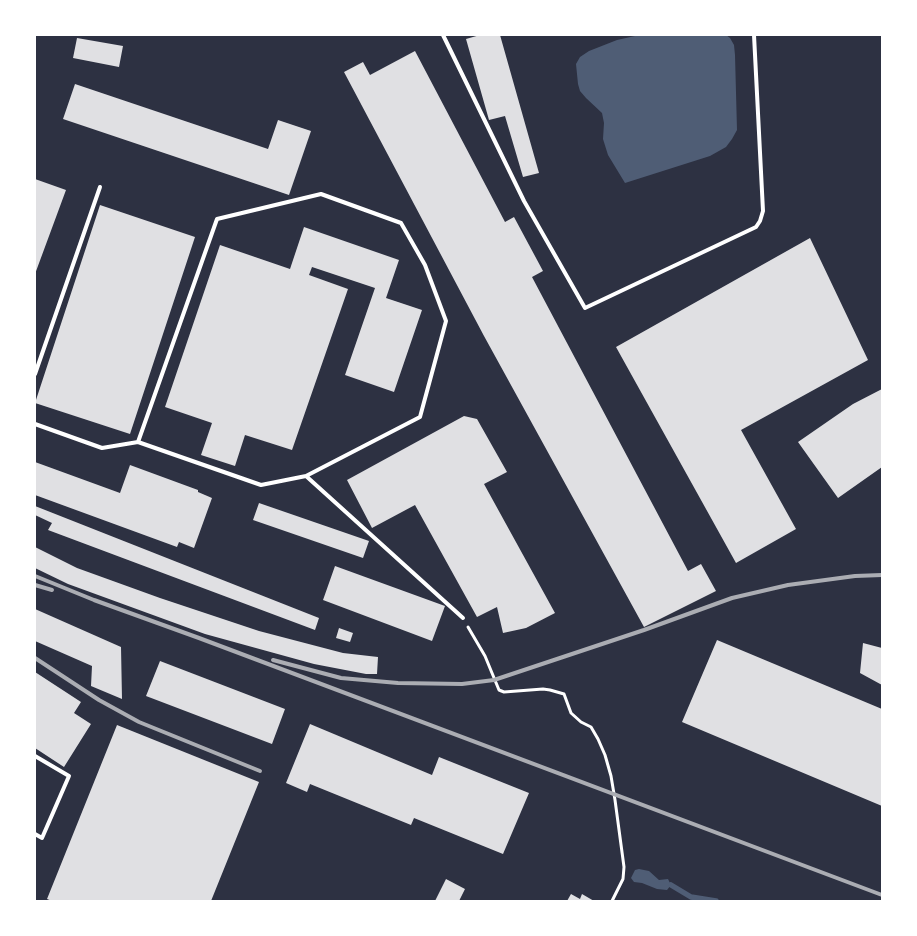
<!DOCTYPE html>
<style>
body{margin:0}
#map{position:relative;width:917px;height:936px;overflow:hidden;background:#2d3142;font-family:Literata,serif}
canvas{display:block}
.frame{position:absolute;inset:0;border:36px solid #fff;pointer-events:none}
</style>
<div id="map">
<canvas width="917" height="936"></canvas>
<div class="frame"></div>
</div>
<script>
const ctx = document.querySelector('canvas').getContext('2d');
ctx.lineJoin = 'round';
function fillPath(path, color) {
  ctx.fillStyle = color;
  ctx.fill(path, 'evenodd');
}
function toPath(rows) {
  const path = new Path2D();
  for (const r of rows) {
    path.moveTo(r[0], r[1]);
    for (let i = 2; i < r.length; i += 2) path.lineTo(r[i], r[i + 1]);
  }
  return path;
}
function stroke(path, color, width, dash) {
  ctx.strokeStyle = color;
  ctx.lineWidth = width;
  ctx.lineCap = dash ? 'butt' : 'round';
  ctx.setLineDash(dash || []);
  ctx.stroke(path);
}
const water = toPath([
 [652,35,726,35,730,38,734,45,735,55,737,130,732,139,726,147,710,156,625,183,608,155,603,139,604,123,602,113,586,98,580,91,578,84,576,64,580,57,589,51,617,40,635,36],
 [639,869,649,871,659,880,668,879,671,885,667,890,657,889,642,883,634,882,631,878,635,870]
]);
const stream = toPath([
 [671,885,691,897,716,901]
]);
const building = toPath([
 [480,35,500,35,539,173,523,177,505,116,489,120,466,39],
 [77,38,123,46,119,67,73,58],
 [415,51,505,222,514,217,543,271,532,277,688,571,701,564,716,591,644,627,484,336,344,72,363,62,370,75],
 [75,84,268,149,278,120,311,131,289,195,63,119],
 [35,179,66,190,35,274],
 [100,205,195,237,130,434,35,403],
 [304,227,399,260,386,298,422,310,394,392,345,375,375,288,312,267,309,275,348,289,292,450,245,435,235,466,201,455,212,423,165,407,220,245,290,269],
 [810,238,868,360,741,430,796,529,736,563,616,347],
 [882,389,882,467,838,498,798,442,853,404],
 [464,416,477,419,507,472,484,484,555,613,526,628,503,633,497,607,477,617,415,505,372,528,347,480],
 [35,462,120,493,130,465,198,490,198,492,212,498,194,548,179,542,177,547,35,495],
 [259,503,369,541,363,558,253,520],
 [35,506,319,618,315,630,48,530,52,523,35,515],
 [35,547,77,568,160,598,259,631,343,653,378,657,377,674,366,674,314,664,205,634,68,584,35,568],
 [335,566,445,606,432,641,323,600],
 [35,609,121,647,122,699,91,686,92,666,35,641],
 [339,628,353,633,350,642,336,638],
 [717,640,882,709,882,806,682,722],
 [863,643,882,648,882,685,860,673],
 [160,661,285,709,272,744,146,696],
 [35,672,81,702,74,713,91,724,64,767,35,748],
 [310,724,432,775,439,757,529,793,503,854,414,818,411,825,310,784,307,792,286,783],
 [117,725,259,782,211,901,52,901,47,899],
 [446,879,465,889,459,901,435,901],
 [571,894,580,899,582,894,594,901,567,901]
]);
const path = toPath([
 [468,627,485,656,499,690,504,692,543,689,550,690,564,694,571,713,581,722,591,727,598,739,605,755,611,776,615,800,624,867,623,879,612,901]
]);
const service = toPath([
 [443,35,524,201,585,308,756,227,760,221,763,211,754,35],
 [35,374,100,187],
 [35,424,102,448,138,442,261,485,306,476,420,417,446,321,425,265,401,223,321,194,217,219,138,442],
 [306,476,463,618],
 [35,756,69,776,42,838,35,834]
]);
const rail = toPath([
 [35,576,94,600,199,638,882,895],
 [35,585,52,590],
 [35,658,99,700,139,722,260,771],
 [273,660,341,678,398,683,462,684,494,680,644,630,732,598,788,585,855,576,882,575]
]);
fillPath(water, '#4f5d75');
stroke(stream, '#4f5d75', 5.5);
fillPath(building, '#e0e0e3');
stroke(path, '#fff', 3);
stroke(service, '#fff', 4);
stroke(rail, '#abadb3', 4);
</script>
